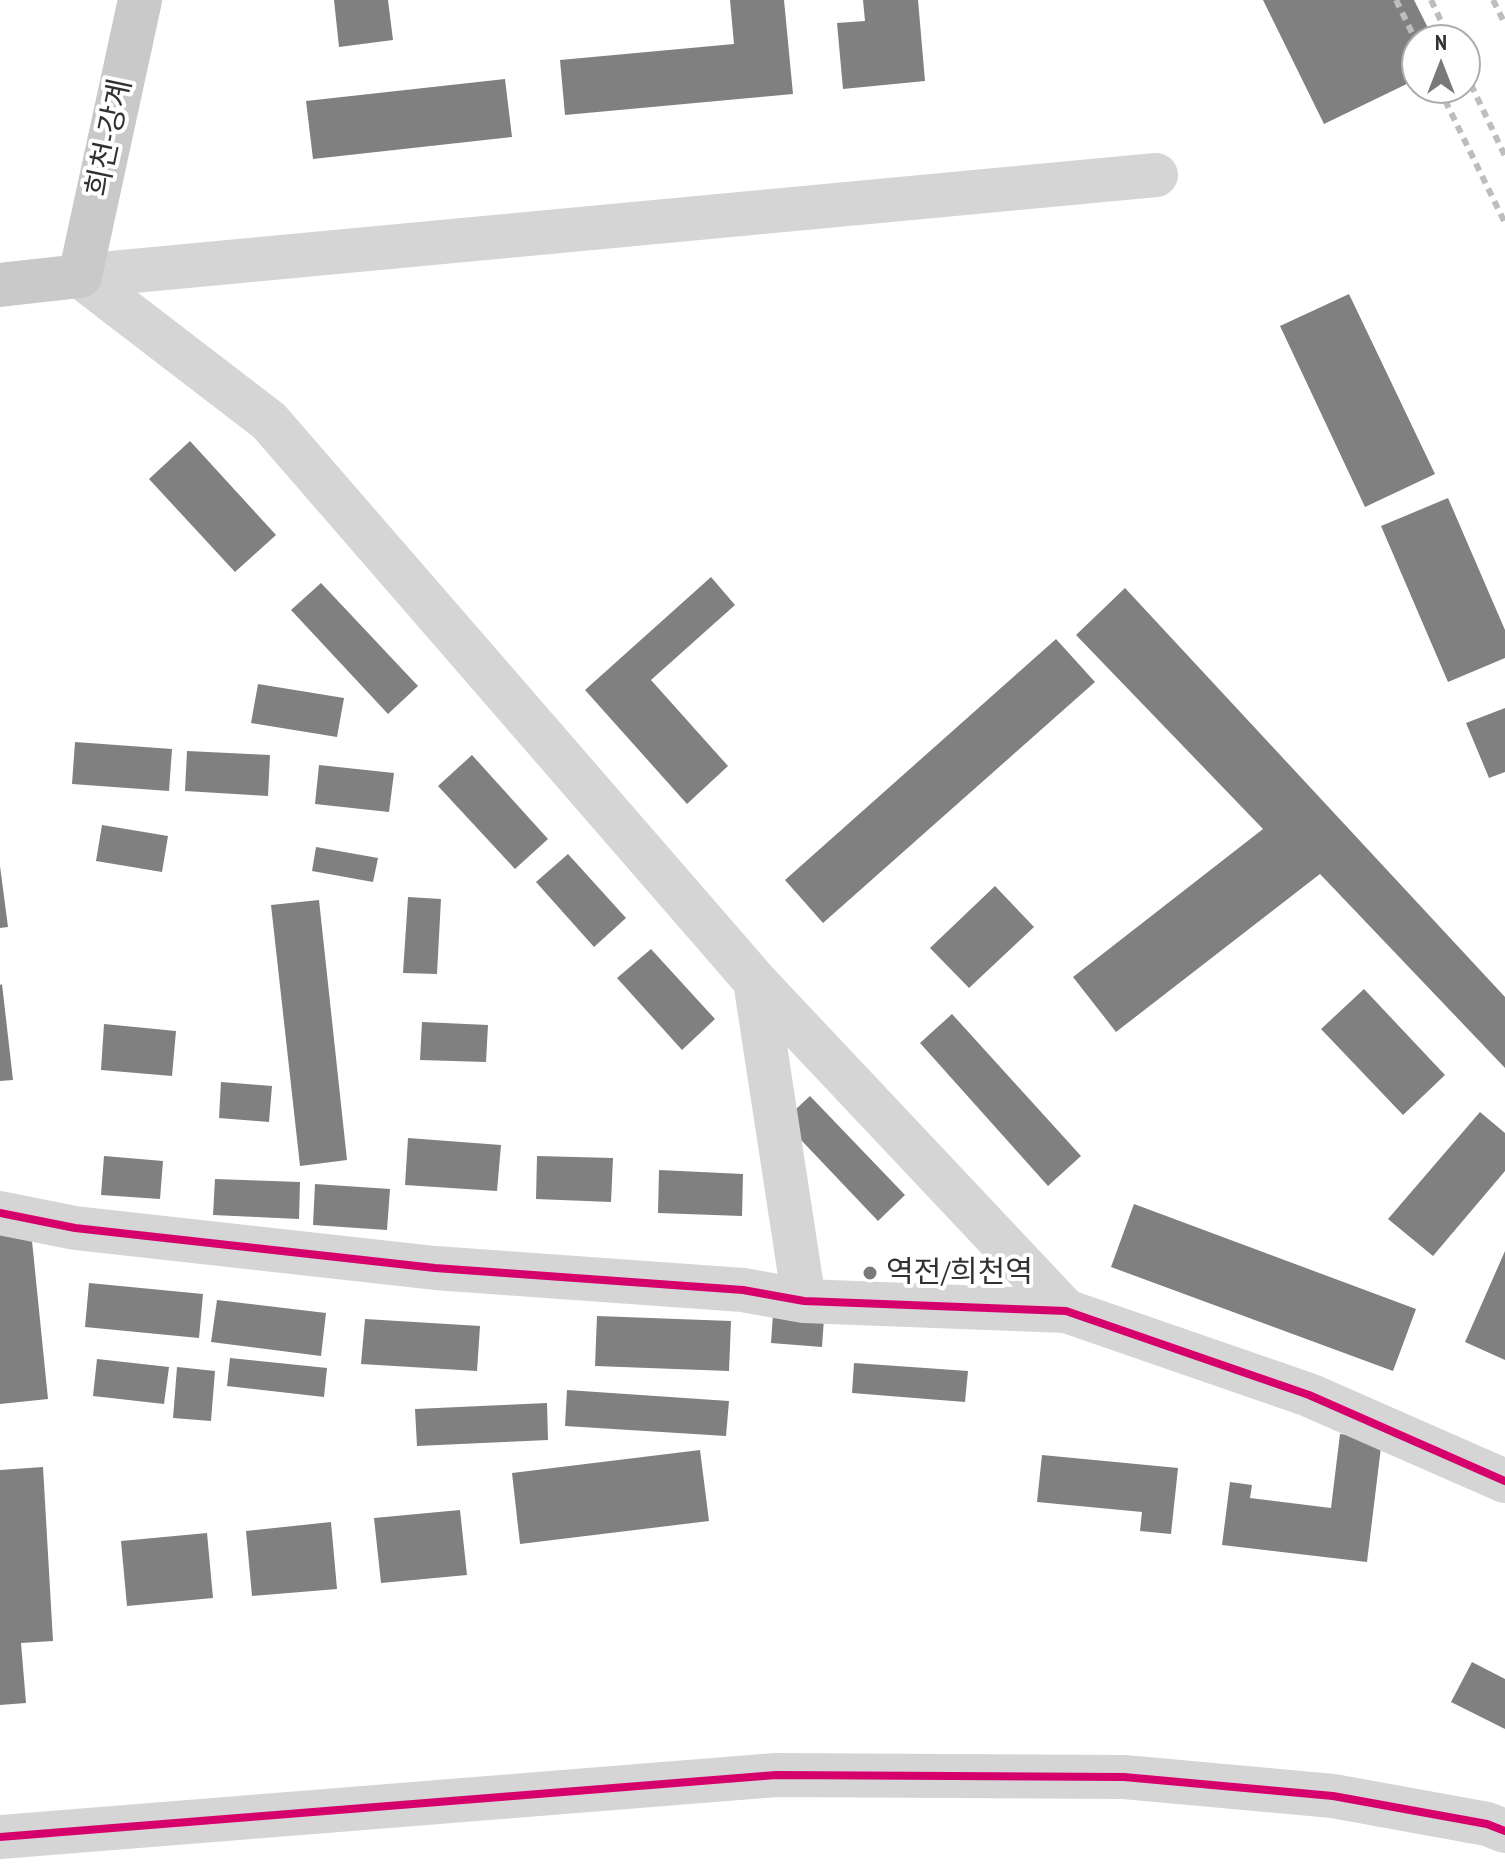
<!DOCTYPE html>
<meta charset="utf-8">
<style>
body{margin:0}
#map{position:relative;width:1505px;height:1865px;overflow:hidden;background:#fff;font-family:"PT Sans Narrow",sans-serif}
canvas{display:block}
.north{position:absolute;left:1401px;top:24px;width:80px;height:80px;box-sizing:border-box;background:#fff;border:2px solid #adadad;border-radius:50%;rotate:0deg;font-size:22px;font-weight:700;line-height:32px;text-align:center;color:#313131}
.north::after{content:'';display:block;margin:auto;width:28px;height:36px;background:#797979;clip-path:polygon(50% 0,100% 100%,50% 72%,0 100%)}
</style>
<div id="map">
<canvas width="1505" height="1865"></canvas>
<div class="north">N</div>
</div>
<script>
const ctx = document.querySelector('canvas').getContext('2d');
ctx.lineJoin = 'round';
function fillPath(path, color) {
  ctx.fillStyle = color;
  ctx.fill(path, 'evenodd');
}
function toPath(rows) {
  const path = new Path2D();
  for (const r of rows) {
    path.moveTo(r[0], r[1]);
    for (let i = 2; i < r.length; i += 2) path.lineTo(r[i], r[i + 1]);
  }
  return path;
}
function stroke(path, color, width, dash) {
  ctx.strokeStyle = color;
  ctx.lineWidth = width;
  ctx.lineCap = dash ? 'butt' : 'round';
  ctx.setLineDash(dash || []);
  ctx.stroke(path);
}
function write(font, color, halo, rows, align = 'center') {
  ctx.font = font + ' "PT Sans Narrow","Noto Sans KR",sans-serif';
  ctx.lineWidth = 8;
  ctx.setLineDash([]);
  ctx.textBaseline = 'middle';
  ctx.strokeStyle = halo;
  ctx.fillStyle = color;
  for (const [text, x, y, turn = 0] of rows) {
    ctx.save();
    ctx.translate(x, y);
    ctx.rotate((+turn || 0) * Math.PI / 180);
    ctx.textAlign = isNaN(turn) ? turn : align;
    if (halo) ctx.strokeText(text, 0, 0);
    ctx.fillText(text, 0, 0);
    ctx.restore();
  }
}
const building = toPath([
 [334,0,388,0,393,40,339,47],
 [730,0,784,0,793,94,565,115,560,60,734,44],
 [863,0,918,0,925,81,843,89,837,23,865,21],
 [1263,0,1414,0,1434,40,1417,40,1417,79,1324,124],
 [505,79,512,137,313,159,306,101],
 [1349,294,1435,474,1365,507,1280,326],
 [190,441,276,535,235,572,149,479],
 [1448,498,1505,630,1505,658,1448,682,1381,526],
 [711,577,735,605,651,680,728,766,687,804,585,690],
 [321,583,418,686,388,714,291,610],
 [1125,588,1505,997,1505,1068,1320,874,1116,1032,1073,977,1263,829,1076,635],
 [1056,639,1095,682,823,923,785,880],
 [258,684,344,698,337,737,251,723],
 [1505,708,1505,772,1489,778,1466,723],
 [75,742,172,749,169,791,72,784],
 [187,751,270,755,268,796,185,791],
 [472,755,548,839,515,869,438,786],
 [319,765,394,773,389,812,315,804],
 [102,825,168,836,162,872,96,861],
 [316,847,378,858,373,882,312,871],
 [568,854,626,918,594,947,536,882],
 [0,866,8,927,0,928],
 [995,886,1034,927,969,988,930,948],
 [408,897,441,899,437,974,403,973],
 [319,900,347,1160,300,1166,271,905],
 [651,949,715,1019,682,1050,617,978],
 [2,984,13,1080,0,1081,0,985],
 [1364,989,1445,1075,1403,1115,1321,1029],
 [952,1014,1081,1156,1048,1186,920,1043],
 [422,1022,488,1025,486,1062,420,1060],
 [104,1024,176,1031,172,1076,101,1070],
 [221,1082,272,1086,269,1122,219,1118],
 [810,1096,905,1195,878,1221,783,1121],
 [1480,1112,1505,1133,1505,1171,1433,1256,1388,1219],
 [408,1138,501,1145,497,1191,405,1185],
 [104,1156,163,1161,160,1199,101,1195],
 [537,1156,613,1158,611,1202,536,1199],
 [659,1170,743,1174,742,1216,658,1213],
 [215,1179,300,1182,299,1219,213,1215],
 [315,1184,390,1189,387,1230,313,1225],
 [1134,1204,1416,1309,1393,1371,1111,1267],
 [31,1231,48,1399,0,1404,0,1234],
 [1505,1251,1505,1360,1465,1342],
 [89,1283,203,1294,199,1338,85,1327],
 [217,1300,326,1313,321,1356,211,1342],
 [773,1314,824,1318,822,1347,771,1343],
 [597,1316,731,1321,729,1371,595,1366],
 [365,1319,480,1326,477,1371,361,1364],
 [230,1358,327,1368,324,1397,227,1386],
 [97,1359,169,1367,164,1404,93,1396],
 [854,1363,968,1371,965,1402,852,1393],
 [177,1367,215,1371,211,1421,173,1418],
 [567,1390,729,1401,726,1436,565,1426],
 [547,1403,548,1440,417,1446,415,1409],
 [1340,1434,1382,1439,1367,1562,1222,1545,1230,1482,1252,1485,1250,1498,1331,1508],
 [700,1450,709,1521,520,1544,512,1473],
 [1042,1455,1178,1468,1171,1534,1140,1531,1142,1512,1037,1502],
 [43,1467,53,1641,21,1643,26,1703,0,1705,0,1470],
 [460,1510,467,1575,381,1583,374,1518],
 [331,1522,337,1589,252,1596,246,1531],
 [207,1533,213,1598,127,1606,121,1541],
 [1472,1662,1505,1679,1505,1729,1451,1702]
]);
const minor = toPath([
 [80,276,269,421,755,981,1066,1311],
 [80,276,1156,175],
 [755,981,804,1301],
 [0,1213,75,1228,435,1268,743,1290,804,1301,1066,1311,1309,1395,1505,1481],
 [0,1837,776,1775,1124,1777,1333,1796,1487,1824,1505,1831]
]);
const major = toPath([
 [0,285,80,276,140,0]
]);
const rail = toPath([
 [1396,0,1417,43],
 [1431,0,1450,40],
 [1493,0,1505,24],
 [1465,72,1505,156],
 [1439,88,1505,223]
]);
const cycleway = toPath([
 [0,1213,75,1228,435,1268,743,1290,804,1301,1066,1311,1309,1395,1505,1481],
 [0,1837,776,1775,1124,1777,1333,1796,1487,1824,1505,1831]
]);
const markers = [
 [870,1273,8,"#797979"]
];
const streetNames = [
 ["희천-강계",110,138,-78]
];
const poiNames = [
 ["역전/희천역",886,1273]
];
fillPath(building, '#808080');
stroke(minor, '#d5d5d5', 44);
stroke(major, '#c9c9c9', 44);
stroke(rail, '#bdbdbd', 6, [8, 6]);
stroke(cycleway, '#d6006c', 8);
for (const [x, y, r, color] of markers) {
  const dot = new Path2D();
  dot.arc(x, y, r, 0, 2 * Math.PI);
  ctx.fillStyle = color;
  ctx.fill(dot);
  stroke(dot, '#fff', 3);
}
write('30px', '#313131', '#fff', streetNames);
write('30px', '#313131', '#fff', poiNames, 'left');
</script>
